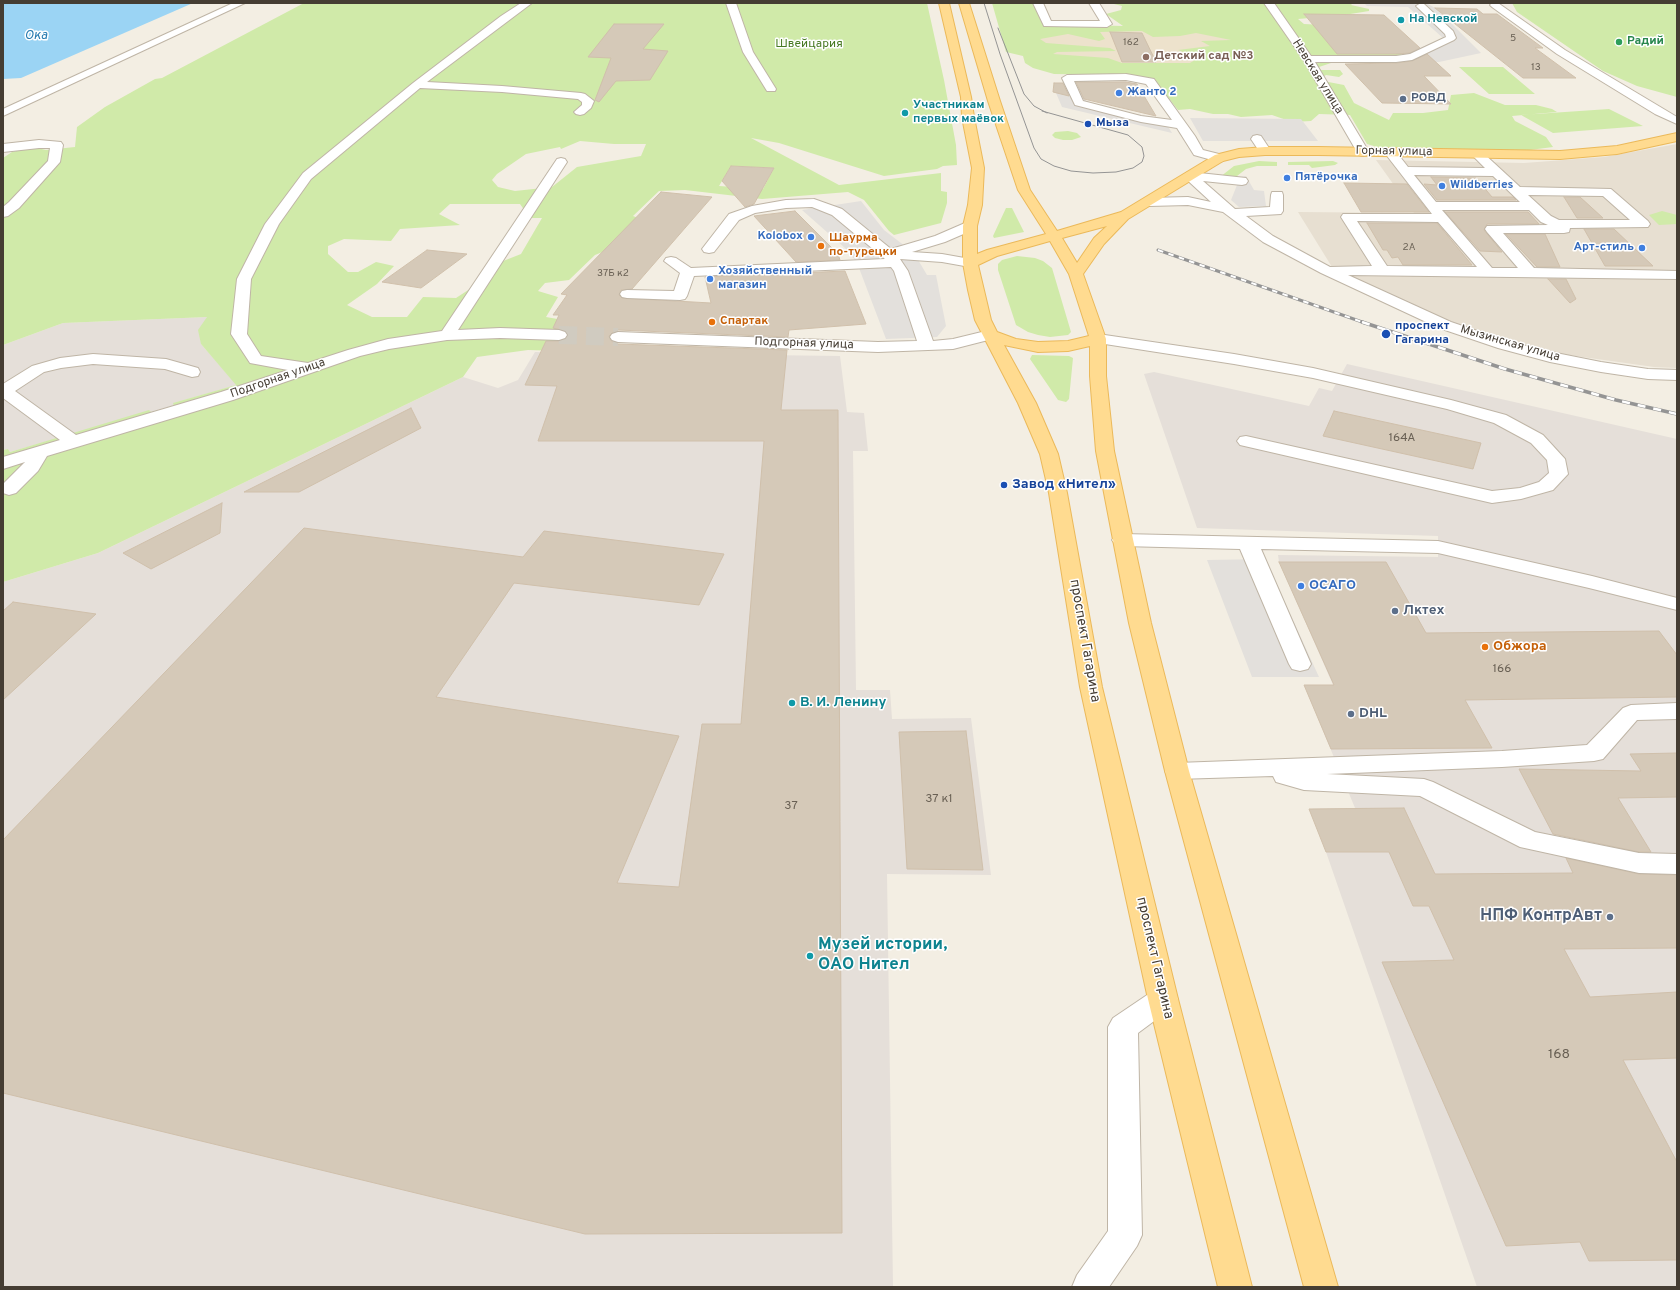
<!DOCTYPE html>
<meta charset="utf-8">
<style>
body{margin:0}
#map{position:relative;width:1680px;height:1290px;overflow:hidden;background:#f3eee3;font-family:Overpass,sans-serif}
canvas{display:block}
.frame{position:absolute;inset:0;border:4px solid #453d33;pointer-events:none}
</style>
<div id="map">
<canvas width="1680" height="1290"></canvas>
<div class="frame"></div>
</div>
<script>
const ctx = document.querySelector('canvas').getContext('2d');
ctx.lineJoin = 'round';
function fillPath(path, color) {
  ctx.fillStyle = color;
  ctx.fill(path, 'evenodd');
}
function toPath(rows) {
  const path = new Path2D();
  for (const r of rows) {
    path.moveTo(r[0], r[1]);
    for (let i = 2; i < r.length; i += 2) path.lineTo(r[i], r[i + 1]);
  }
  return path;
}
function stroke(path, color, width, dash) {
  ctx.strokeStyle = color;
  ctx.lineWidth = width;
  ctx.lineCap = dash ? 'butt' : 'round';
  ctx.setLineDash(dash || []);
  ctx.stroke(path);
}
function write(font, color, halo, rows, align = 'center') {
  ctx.font = font + ' Overpass,sans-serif';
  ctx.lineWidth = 3;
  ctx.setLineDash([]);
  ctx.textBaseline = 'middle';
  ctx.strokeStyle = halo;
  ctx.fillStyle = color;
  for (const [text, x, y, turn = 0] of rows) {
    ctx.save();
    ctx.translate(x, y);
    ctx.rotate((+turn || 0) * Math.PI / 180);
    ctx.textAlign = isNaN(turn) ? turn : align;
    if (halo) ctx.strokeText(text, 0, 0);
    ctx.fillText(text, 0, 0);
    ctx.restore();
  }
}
const residential = toPath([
 [1677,144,1677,368,1654,367,1554,353,1462,331,1332,267,1298,212,1414,213,1376,160,1524,163,1604,157]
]);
const industrial = toPath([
 [207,317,201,344,237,385,174,403,175,405,10,452,8,449,3,450,3,345,63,323],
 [535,352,840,356,847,412,864,413,868,451,853,451,856,690,890,690,892,719,971,718,991,875,887,874,893,1287,3,1287,3,582,98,553,463,377,498,388,518,380],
 [1347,364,1677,439,1677,1287,1477,1287,1326,852,1309,809,1355,808,1304,685,1333,685,1279,562,1278,555,1438,557,1438,536,1197,528,1144,374,1154,372,1309,406,1319,388,1332,391]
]);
const education = toPath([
 [1031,29,1223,29,1261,70,1050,71]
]);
const green = toPath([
 [304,3,927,3,944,80,956,145,957,165,943,166,937,169,884,176,779,143,751,138,839,185,941,173,941,191,947,192,947,203,941,223,894,235,889,231,864,200,848,192,762,199,685,190,659,191,633,216,641,219,610,249,595,255,569,280,545,283,538,291,558,297,546,317,569,321,567,336,599,337,590,352,528,350,477,357,463,377,98,553,3,582,3,450,8,449,10,452,149,410,151,412,174,406,173,403,236,385,201,344,198,330,207,317,63,323,3,345,3,158,12,152,33,147,46,150,75,147,77,127,105,107,155,79,162,78],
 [580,141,614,144,646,144,641,156,577,167,552,187,515,191,498,187,492,180,497,174,526,154,560,147,561,149],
 [731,166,774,168,763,189,719,186],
 [450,204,520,204,530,218,542,218,521,254,493,265,485,279,456,298,423,297,407,317,372,317,347,305,377,284,394,266,376,262,358,272,348,272,328,254,328,246,344,239,391,241,400,229,460,225,439,214],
 [992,3,1035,3,1043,24,1123,26,1106,14,1121,10,1122,6,1110,3,1353,3,1351,5,1369,9,1369,11,1344,15,1298,19,1304,24,1363,27,1405,51,1398,57,1349,57,1319,67,1321,70,1340,70,1343,74,1339,77,1326,75,1318,80,1344,85,1354,103,1389,120,1393,113,1423,113,1448,110,1451,95,1474,93,1505,105,1536,105,1552,109,1557,112,1512,116,1515,121,1546,137,1553,147,1522,151,1377,147,1367,144,1350,115,1319,114,1311,121,1292,122,1272,115,1241,117,1228,114,1213,114,1190,109,1178,110,1155,81,1124,75,1054,74,1033,68,1025,63,1023,56,1006,52],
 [1142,31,1153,37,1180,36,1196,33,1231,40,1201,41,1210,46,1178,50,1198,58,1190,63,1122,63,1108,58,1053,54,1057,52,1116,51,1110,48,1046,43,1040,39,1068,34,1099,41,1105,39,1100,32],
 [1512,3,1677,3,1677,97,1637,86,1603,71,1517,12],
 [1459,67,1503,67,1535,94,1489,94],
 [1609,109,1643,126,1553,133,1521,115],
 [1068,131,1077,133,1081,137,1072,140,1063,140,1055,138,1052,135,1055,132],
 [1259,161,1277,162,1277,166,1257,166,1246,169,1237,176,1220,177,1234,166],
 [1333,161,1338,163,1335,165,1312,168,1309,165,1288,165,1288,162],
 [1006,208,1012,208,1024,232,994,238,993,236],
 [1662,211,1677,215,1677,224,1659,225,1649,215],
 [1017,256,1035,258,1043,261,1052,268,1071,332,1068,335,1050,337,1038,335,1028,332,1016,325,998,270,998,264,1002,260],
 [1032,355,1069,356,1073,358,1069,399,1066,402,1058,400,1030,359]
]);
const parking = toPath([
 [1364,3,1426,3,1437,9,1481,53,1439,62,1414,62,1406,54,1443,38,1408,7,1367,6],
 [1053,86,1080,86,1087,103,1164,120,1172,133,1062,107],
 [1190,118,1301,119,1318,141,1203,141],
 [1246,176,1254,190,1264,191,1266,206,1239,207,1231,200,1237,185,1235,178],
 [861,201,884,230,914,253,927,275,936,275,946,326,937,337,886,339,859,268,886,266,883,259,855,260,845,248,802,210],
 [1265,559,1319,677,1252,677,1207,560]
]);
const water = toPath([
 [3,3,193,3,21,78,3,79]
]);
const building = toPath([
 [1435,8,1477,9,1483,14,1497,14,1543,48,1535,48,1576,78,1523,78,1435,8],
 [1304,14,1384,15,1420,48,1410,53,1396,54,1337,54,1304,14],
 [614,24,664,24,643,49,668,51,650,80,616,81,599,102,595,100,611,58,588,57,614,24],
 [1110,32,1142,33,1156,62,1122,62,1110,32],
 [1427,54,1451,76,1424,76,1451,104,1382,103,1345,64,1396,63,1412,61,1427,54],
 [1076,82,1126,82,1137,84,1156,116,1084,99,1076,82],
 [1054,83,1063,83,1069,96,1053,92,1054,83],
 [731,166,774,168,754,204,745,207,722,181,731,166],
 [1431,177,1476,178,1492,197,1513,197,1516,200,1437,200,1424,184,1437,185,1431,177],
 [1344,183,1407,184,1429,212,1361,212,1344,183],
 [661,192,712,197,632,289,621,290,619,295,622,298,711,303,705,277,845,271,866,324,789,330,788,337,618,330,612,333,609,336,611,341,618,344,787,350,781,410,838,410,842,1233,585,1234,3,1093,3,840,304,528,523,557,544,531,724,554,699,605,514,583,436,697,679,736,617,883,679,887,702,724,741,724,764,441,538,441,557,386,525,385,546,341,559,341,565,339,568,336,565,331,553,328,559,315,553,315,567,295,561,294,661,192],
 [1564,197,1580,197,1603,218,1577,218,1564,197],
 [795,211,838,254,840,260,796,262,754,216,795,211],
 [1445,212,1528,212,1539,224,1487,224,1484,230,1502,252,1480,251,1445,212],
 [1367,223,1437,223,1472,265,1403,265,1398,257,1392,258,1387,250,1383,250,1367,223],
 [1584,229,1614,229,1653,266,1605,266,1584,229],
 [1506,234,1545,234,1560,267,1537,267,1506,234],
 [427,250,467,254,421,288,382,282,427,250],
 [1548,279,1566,279,1576,299,1570,303,1548,279],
 [411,408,421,428,299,492,244,492,411,408],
 [1334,411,1481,443,1473,469,1323,436,1334,411],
 [222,503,220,533,151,569,123,553,222,503],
 [1279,562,1386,562,1426,633,1659,631,1677,655,1677,697,1465,700,1492,748,1331,749,1304,685,1334,685,1279,562],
 [13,602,96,614,3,700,3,611,13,602],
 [966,731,983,870,907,869,899,732,966,731],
 [1677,753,1677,797,1618,798,1651,852,1639,852,1553,834,1519,769,1641,771,1630,754,1677,753],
 [1404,808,1435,874,1573,873,1566,858,1639,874,1677,875,1677,948,1564,949,1590,997,1677,992,1677,1058,1623,1060,1677,1162,1677,1260,1589,1261,1580,1242,1506,1246,1382,962,1454,960,1429,906,1413,906,1389,852,1326,852,1309,809,1404,808]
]);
const minorTunnel = toPath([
 [559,335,618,337]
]);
const minor = toPath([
 [233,3,245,3,3,116,3,109,233,3],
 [521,3,532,3,427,82,502,86,581,93,585,94,594,101,591,108,584,114,580,115,576,114,574,112,582,105,582,102,578,99,502,92,420,88,311,179,279,224,251,279,247,334,261,356,308,363,348,350,388,339,442,331,555,162,557,159,561,158,565,159,567,162,458,330,500,328,559,330,565,332,567,335,565,338,559,340,500,338,447,340,389,349,360,356,233,400,47,456,38,471,16,493,9,495,3,493,3,484,25,462,3,469,3,457,60,440,3,398,3,384,32,366,60,358,93,354,166,359,198,368,200,372,198,376,192,377,165,369,93,364,61,368,44,372,15,391,76,435,221,392,288,370,250,363,231,334,237,279,265,224,303,173,413,83,501,16,521,3],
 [726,3,736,3,753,52,776,89,775,91,767,91,743,52,726,3],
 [1033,3,1043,3,1051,21,1100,21,1089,3,1099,3,1112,24,1107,27,1044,26,1033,3],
 [1264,3,1274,3,1311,56,1396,56,1410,54,1446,37,1445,34,1418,8,1416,6,1421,3,1424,4,1453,31,1456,38,1454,40,1412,60,1396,62,1315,62,1369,152,1367,155,1363,156,1359,155,1357,152,1303,59,1264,3],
 [1492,3,1498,3,1565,50,1677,117,1677,124,1655,114,1557,54,1492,7,1490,5,1492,3],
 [1126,74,1154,79,1195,136,1203,150,1223,155,1225,158,1223,161,1219,162,1194,155,1177,128,1141,122,1075,105,1062,78,1067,75,1126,74],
 [1126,80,1146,84,1172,120,1141,116,1083,101,1074,81,1126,80],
 [1257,135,1261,136,1271,151,1269,154,1265,155,1261,154,1251,139,1253,136,1257,135],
 [39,140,61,142,63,145,60,162,19,208,8,216,3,217,3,207,9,202,48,161,50,148,39,148,3,152,3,144,39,140],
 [1390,148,1394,149,1408,167,1485,168,1471,154,1473,151,1477,150,1481,151,1520,187,1611,189,1648,221,1650,224,1648,227,1570,228,1569,232,1564,233,1503,233,1534,268,1677,271,1677,279,1348,275,1451,322,1510,342,1551,352,1601,362,1648,369,1677,370,1677,380,1648,379,1601,372,1550,362,1498,348,1439,328,1321,273,1263,242,1223,212,1188,205,1149,206,1144,205,1142,202,1144,199,1149,198,1188,197,1211,202,1186,179,1184,176,1186,173,1190,172,1246,178,1248,181,1246,184,1242,185,1203,181,1235,209,1270,207,1271,195,1272,192,1282,192,1283,195,1283,211,1281,214,1246,216,1273,236,1330,267,1372,266,1341,217,1343,214,1432,214,1384,152,1386,149,1390,148],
 [1414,175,1493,176,1520,202,1436,202,1414,175],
 [1528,195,1603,196,1630,220,1559,220,1551,216,1528,195],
 [1442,210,1529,210,1541,222,1548,225,1487,226,1485,229,1487,232,1518,268,1492,268,1442,210],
 [1357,221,1438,222,1477,267,1387,266,1357,221],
 [814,199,842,209,891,249,935,236,965,223,975,223,977,226,975,229,945,242,912,252,942,254,970,259,975,260,977,263,975,266,970,267,942,262,900,259,908,271,933,341,953,339,990,330,996,332,998,335,996,338,953,349,878,352,618,342,612,340,610,337,612,334,618,332,878,342,917,341,894,271,891,267,694,276,687,296,685,299,680,300,627,298,622,297,620,294,622,291,627,290,674,291,680,273,664,261,666,258,671,257,676,258,691,268,885,259,832,215,812,207,786,208,755,213,739,220,714,252,709,253,704,252,702,249,729,214,752,206,786,200,814,199],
 [1098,334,1234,354,1313,368,1451,400,1506,415,1543,435,1565,459,1568,474,1553,490,1521,499,1492,503,1240,445,1237,441,1240,437,1246,436,1492,491,1520,488,1539,482,1549,473,1547,460,1531,443,1494,423,1447,409,1313,378,1234,364,1092,342,1090,339,1092,336,1098,334],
 [1122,534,1438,541,1592,576,1677,598,1677,610,1589,588,1438,553,1261,549,1311,664,1308,669,1300,671,1292,669,1289,664,1240,549,1122,546,1115,544,1112,540,1115,536,1122,534],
 [1677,703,1677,719,1637,720,1603,759,1594,761,1502,767,1327,774,1424,779,1433,782,1535,832,1639,853,1677,854,1677,874,1639,873,1520,847,1420,796,1304,790,1276,782,1273,776,1177,779,1168,777,1165,771,1168,765,1177,763,1502,751,1587,745,1623,708,1631,705,1677,703],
 [1163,987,1173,991,1178,999,1173,1007,1138,1033,1142,1235,1137,1246,1109,1287,1072,1287,1077,1275,1108,1231,1108,1027,1113,1018,1153,991,1163,987]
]);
const major = toPath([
 [939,3,949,3,971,97,974,117,984,168,982,205,977,226,977,254,987,250,1046,234,1018,190,988,101,959,3,969,3,1000,101,1030,190,1057,231,1121,212,1215,155,1239,149,1265,147,1318,147,1560,151,1617,146,1677,133,1677,141,1617,154,1560,159,1318,155,1265,155,1239,157,1223,161,1128,219,1104,244,1083,274,1106,339,1106,376,1114,451,1151,623,1189,771,1338,1287,1304,1287,1165,771,1129,623,1096,451,1090,376,1090,346,1068,351,1038,352,1004,345,1036,403,1058,454,1067,493,1102,687,1178,999,1252,1287,1218,1287,1148,999,1080,687,1049,493,1040,454,1018,403,975,320,968,290,963,263,963,226,968,205,972,168,962,117,961,97,939,3],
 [1107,226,1094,238,1077,263,1062,238,1107,226],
 [1050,241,1069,274,1089,336,1068,341,1038,342,1016,339,997,332,991,320,978,265,997,256,1050,241]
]);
const tram = toPath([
 [984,3,1000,54,1034,148,1041,159,1054,166,1071,171,1093,173,1116,172,1133,168,1142,162,1144,156,1142,147,1128,135,1042,111],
 [998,28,1024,94,1034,106,1047,113]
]);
const railFar1 = toPath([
 [1158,250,1365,323]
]);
const rail = toPath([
 [1362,322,1505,369,1616,400,1677,414]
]);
const markers = [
 [1401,20,4,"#0f9aa8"],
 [1619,42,4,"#2e9e5b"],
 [1146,57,4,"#8d6e63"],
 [1119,93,4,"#3f7fe0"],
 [1403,99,4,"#5c6f8a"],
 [905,113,4,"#0f9aa8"],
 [1088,124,4,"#1a4fb4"],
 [1287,178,4,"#3f7fe0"],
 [1442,186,4,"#3f7fe0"],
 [811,237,4,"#3f7fe0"],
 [821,246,4,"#e8710a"],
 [1642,248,4,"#3f7fe0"],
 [710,279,4,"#3f7fe0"],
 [712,322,4,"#e8710a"],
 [1386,334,5,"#1a4fb4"],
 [1004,485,4,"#1a4fb4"],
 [1301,586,4,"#3f7fe0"],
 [1395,611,4,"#5c6f8a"],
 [1485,647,4,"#e8710a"],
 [792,703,4,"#0f9aa8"],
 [1351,714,4,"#5c6f8a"],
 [1610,917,4,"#5c6f8a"],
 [810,956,4,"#0f9aa8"]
];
const farNumbernames = [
 ["5",1513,39],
 ["162",1131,43],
 ["13",1536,68],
 ["2А",1409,248],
 ["37Б к2",613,274]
];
const farCulturenames = [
 ["На Невской",1409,20],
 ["Участникам",913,106],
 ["первых маёвок",913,120]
];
const farLeisurenames = [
 ["Радий",1627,42]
];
const farParknames = [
 ["Швейцария",809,45]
];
const farEducationnames = [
 ["Детский сад №3",1154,57]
];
const farStreetnames = [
 ["Невская улица",1317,77,58],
 ["Горная улица",1394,152,1],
 ["Подгорная улица",804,344,2],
 ["Мызинская улица",1510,344,16],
 ["Подгорная улица",278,379,-19]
];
const farShopnames = [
 ["Жанто 2",1127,93],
 ["Пятёрочка",1295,178],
 ["Wildberries",1450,186],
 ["Kolobox",803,237,"right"],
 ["Арт-стиль",1634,248,"right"],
 ["Хозяйственный",718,272],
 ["магазин",718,286]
];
const farServicenames = [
 ["РОВД",1411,99]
];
const farTransitnames = [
 ["Мыза",1096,124],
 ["проспект",1395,327],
 ["Гагарина",1395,341]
];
const farFoodnames = [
 ["Шаурма",829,239],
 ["по-турецки",829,253],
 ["Спартак",720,322]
];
const numberNames = [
 ["164А",1402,439],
 ["166",1502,670],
 ["37 к1",939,800],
 ["37",791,807]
];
const farWaternames = [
 ["Ока",36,36]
];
const transitNames = [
 ["Завод «Нител»",1012,485]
];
const shopNames = [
 ["ОСАГО",1309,586]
];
const serviceNames = [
 ["Лктех",1403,611],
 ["DHL",1359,714]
];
const streetNames = [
 ["проспект Гагарина",1084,641,80],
 ["проспект Гагарина",1154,958,77]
];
const foodNames = [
 ["Обжора",1493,647]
];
const cultureNames = [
 ["В. И. Ленину",800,703]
];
const nearNumbernames = [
 ["168",1559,1055]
];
const nearServicenames = [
 ["НПФ КонтрАвт",1602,917]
];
const nearCulturenames = [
 ["Музей истории,",818,946],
 ["ОАО Нител",818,966]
];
fillPath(residential, '#e7dfd1');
fillPath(industrial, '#e5dfd9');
fillPath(education, '#ede2cc');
fillPath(green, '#d0eaa9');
fillPath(parking, '#e3e0dc');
fillPath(water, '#9bd4f4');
fillPath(building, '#d5c9b8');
stroke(building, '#d0c0ab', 1);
stroke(minorTunnel, '#d0cbc0', 18, [18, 9]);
stroke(minor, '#bfb5a6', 2);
stroke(major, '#ebb95a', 2);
fillPath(minor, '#fff');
fillPath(major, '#ffdb90');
stroke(tram, '#949494', 1);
stroke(railFar1, '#949494', 3);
stroke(rail, '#949494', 3.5);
stroke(railFar1, '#fff', 2, [5.5]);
stroke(rail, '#fff', 2.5, [8]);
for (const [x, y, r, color] of markers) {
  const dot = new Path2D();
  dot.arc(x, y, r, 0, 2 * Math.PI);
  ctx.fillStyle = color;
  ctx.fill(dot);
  stroke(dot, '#fff', 1.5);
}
write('10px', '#696054', null, farNumbernames);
write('bold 12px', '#0d838f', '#fff', farCulturenames, 'left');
write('bold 12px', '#27864d', '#fff', farLeisurenames, 'left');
write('12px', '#487a23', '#fff', farParknames);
write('bold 12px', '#785e54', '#fff', farEducationnames, 'left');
write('12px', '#453d33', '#fff', farStreetnames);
write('bold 12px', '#366cbe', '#fff', farShopnames, 'left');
write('bold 12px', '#4e5e75', '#fff', farServicenames, 'left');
write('bold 12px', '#164399', '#fff', farTransitnames, 'left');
write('bold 12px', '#c56008', '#fff', farFoodnames, 'left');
write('12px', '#696054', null, numberNames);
write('italic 13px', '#257aaf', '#fff', farWaternames);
write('bold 14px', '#164399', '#fff', transitNames, 'left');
write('bold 14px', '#366cbe', '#fff', shopNames, 'left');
write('bold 14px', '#4e5e75', '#fff', serviceNames, 'left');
write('14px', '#453d33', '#fff', streetNames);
write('bold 14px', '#c56008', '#fff', foodNames, 'left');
write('bold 14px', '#0d838f', '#fff', cultureNames, 'left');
write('14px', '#696054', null, nearNumbernames);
write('bold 17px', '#4e5e75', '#fff', nearServicenames, 'right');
write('bold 17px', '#0d838f', '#fff', nearCulturenames, 'left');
</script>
